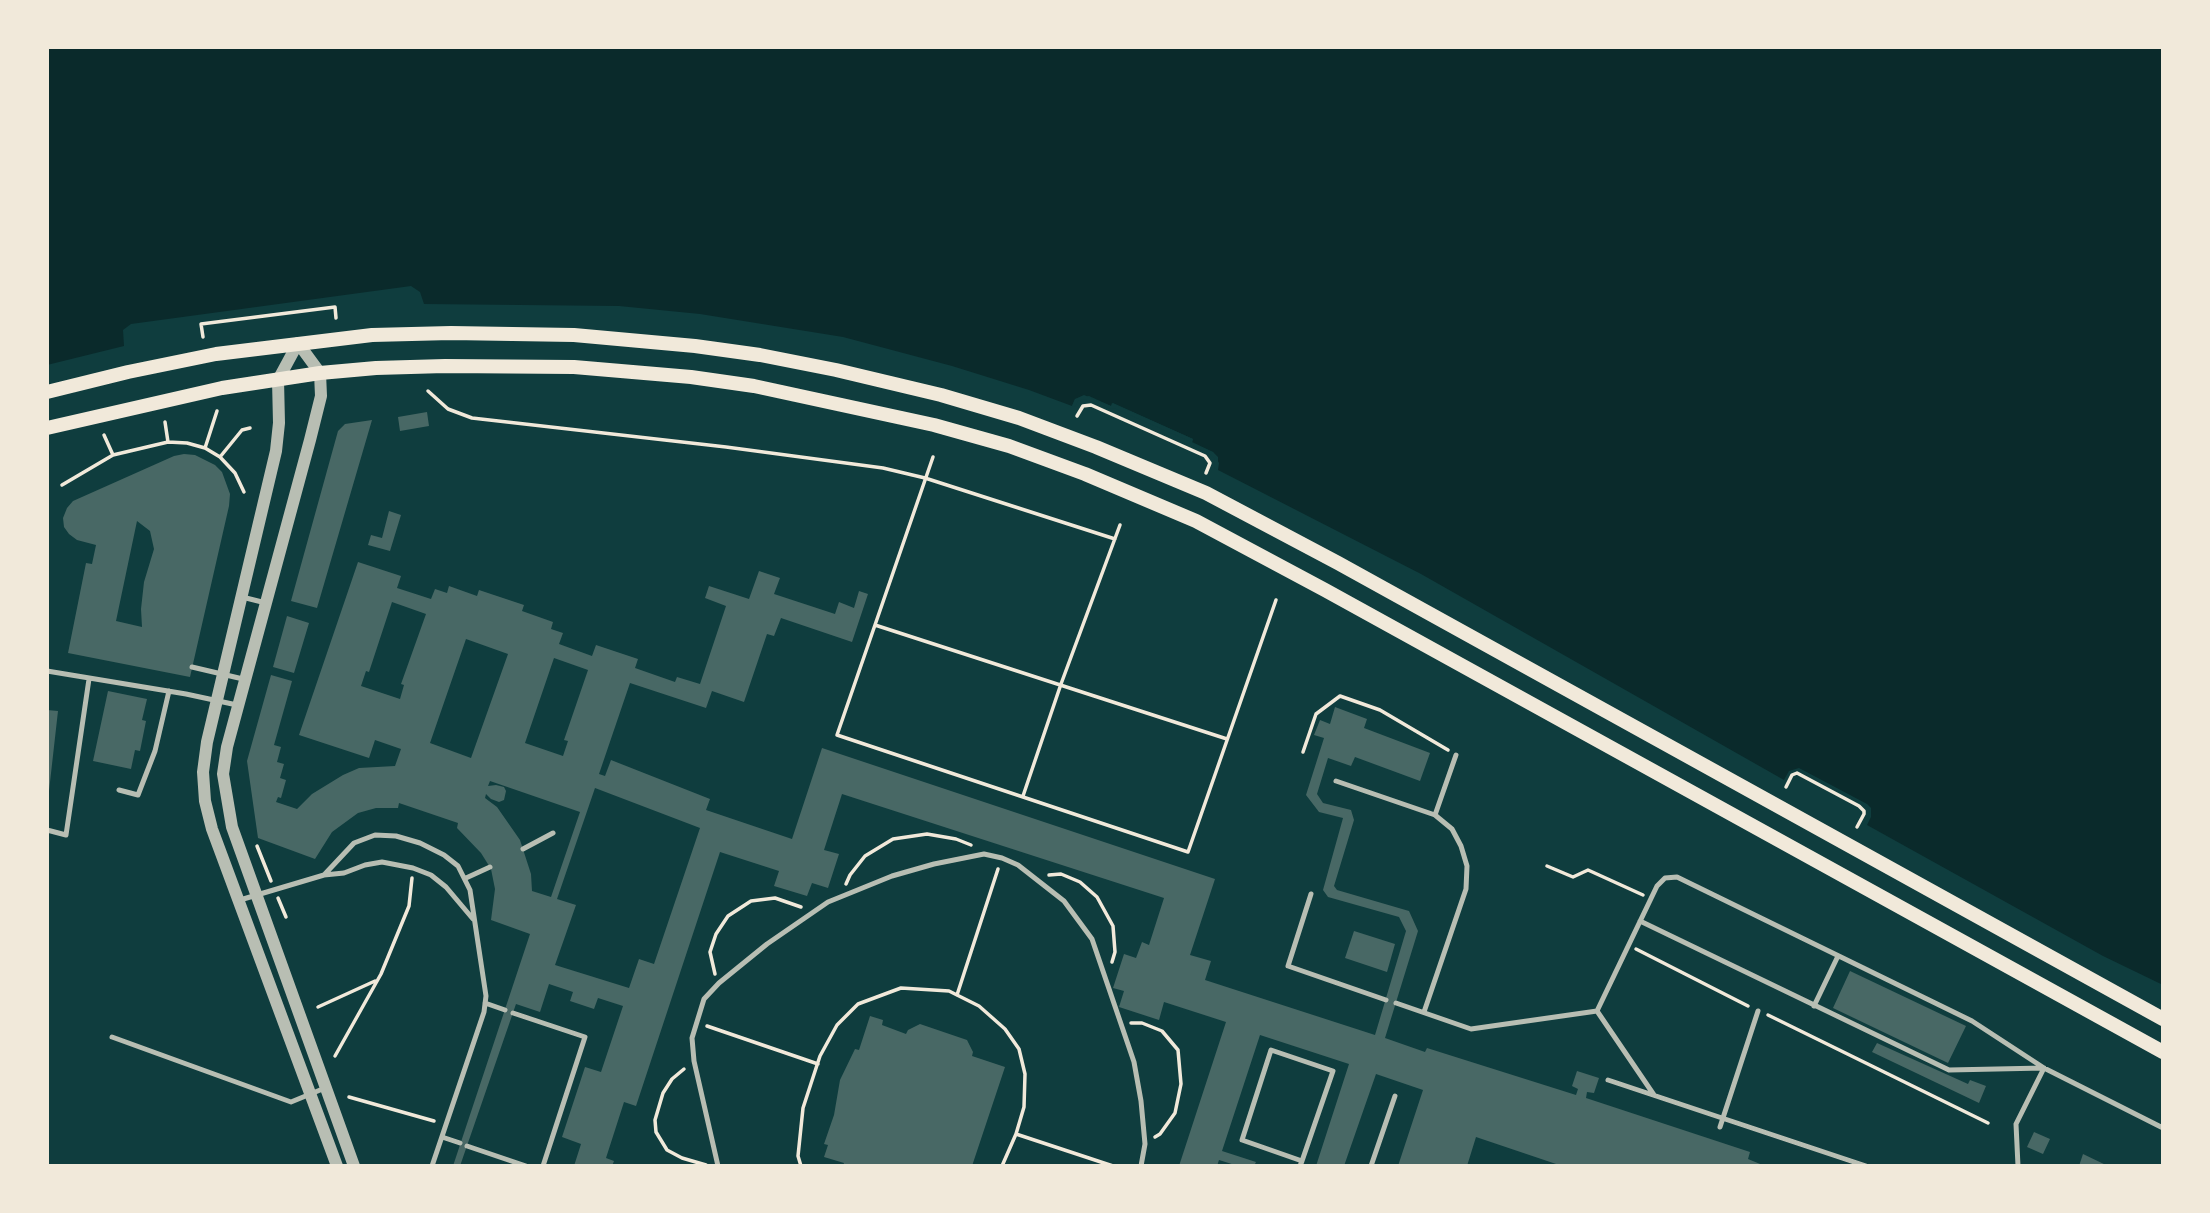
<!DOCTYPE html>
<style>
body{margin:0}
#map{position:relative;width:2210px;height:1213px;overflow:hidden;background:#0f3d3e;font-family:"Source Sans 3",sans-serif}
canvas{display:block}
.frame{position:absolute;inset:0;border:49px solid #f1e9da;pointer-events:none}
</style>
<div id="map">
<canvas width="2210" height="1213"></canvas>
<div class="frame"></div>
</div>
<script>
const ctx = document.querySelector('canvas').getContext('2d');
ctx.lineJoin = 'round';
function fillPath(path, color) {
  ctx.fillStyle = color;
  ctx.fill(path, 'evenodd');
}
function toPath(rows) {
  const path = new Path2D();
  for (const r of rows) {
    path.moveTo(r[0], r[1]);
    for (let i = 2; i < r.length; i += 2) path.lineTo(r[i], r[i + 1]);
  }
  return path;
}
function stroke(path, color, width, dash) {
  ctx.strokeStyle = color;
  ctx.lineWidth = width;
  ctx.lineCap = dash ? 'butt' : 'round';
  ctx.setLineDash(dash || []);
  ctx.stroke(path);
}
const water = toPath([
 [47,47,2163,47,2163,985,2103,956,1867,825,1871,817,1871,808,1867,804,1799,768,1789,771,1784,780,1421,574,1218,470,1219,463,1213,452,1192,442,1193,439,1113,403,1111,406,1089,396,1075,399,1072,406,1029,390,952,366,843,337,700,314,619,306,424,304,420,292,411,286,131,324,123,330,124,346,47,365]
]);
const pier = toPath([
 [1084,395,1111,406,1112,403,1193,439,1192,443,1213,452,1218,457,1218,470,1214,468,1215,459,1211,455,1190,445,1189,441,1114,408,1110,409,1084,399,1078,401,1075,407,1072,406,1075,399]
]);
const building = toPath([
 [427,412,429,426,400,431,398,417],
 [372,420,317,608,291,601,338,431,345,424],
 [184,454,195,455,215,465,222,472,230,494,229,506,190,677,68,653,86,563,92,564,96,545,77,540,69,534,64,527,63,518,67,508,73,501,174,456],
 [137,521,150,531,154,549,144,582,141,609,142,627,116,621],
 [389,511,401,515,390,551,368,545,371,535,382,538],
 [358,562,401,576,397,588,431,599,435,589,447,593,449,586,477,596,479,590,524,605,522,611,553,622,551,629,563,633,559,644,592,656,596,645,638,659,635,668,675,682,677,677,700,684,726,606,705,598,709,586,749,599,759,571,780,578,774,594,835,614,839,602,854,608,859,591,868,594,852,642,781,618,774,636,767,634,744,702,712,691,706,708,630,683,599,774,605,776,611,760,710,799,706,810,792,839,822,748,1215,879,1190,955,1211,961,1205,980,1375,1035,1406,931,1399,917,1328,897,1323,890,1343,818,1319,812,1306,795,1324,738,1314,735,1320,720,1330,724,1335,707,1367,719,1364,728,1430,753,1420,781,1355,757,1351,766,1328,758,1317,794,1323,803,1351,810,1354,820,1334,886,1337,890,1409,911,1418,931,1385,1038,1425,1052,1427,1048,1576,1095,1578,1089,1572,1086,1577,1071,1599,1078,1594,1093,1587,1092,1586,1098,1750,1152,1748,1159,1765,1166,1562,1166,1476,1137,1467,1166,1398,1166,1423,1090,1376,1074,1344,1166,1316,1166,1349,1064,1260,1035,1222,1151,1256,1162,1254,1166,1238,1166,1219,1160,1217,1166,1179,1166,1226,1022,1164,1002,1159,1020,1119,1007,1124,991,1113,988,1124,954,1136,958,1142,942,1149,945,1164,898,842,794,824,850,839,854,828,888,812,883,807,896,774,886,779,871,720,852,636,1106,624,1102,606,1158,614,1161,612,1166,574,1166,581,1144,562,1137,585,1067,601,1072,623,1006,598,998,594,1009,570,1001,573,992,549,984,540,1012,516,1004,460,1166,453,1166,530,934,491,920,495,889,491,869,481,853,457,828,458,823,399,803,398,808,376,808,358,813,332,832,315,859,258,838,247,761,271,675,292,681,274,745,281,747,277,762,284,764,280,778,286,780,281,798,278,797,276,802,297,809,312,794,343,775,359,768,395,766,401,749,375,740,369,758,299,735],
 [392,602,426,614,401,684,404,685,400,699,361,686,366,671,369,672],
 [466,639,508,654,471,758,430,743],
 [554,658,588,670,564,740,568,741,563,756,525,743],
 [490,781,580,812,551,897,532,891,531,874,520,840,497,807,485,798,486,794,491,799,499,802,504,800,506,791,504,787,496,785,488,786],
 [595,788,700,828,654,964,639,959,629,988,555,965,576,905,557,899],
 [287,616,309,623,294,673,273,667],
 [108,691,147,699,142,720,146,721,140,751,135,750,131,769,93,761],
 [47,710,58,711,49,791,47,791],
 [1354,931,1395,944,1387,972,1345,958],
 [1850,971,1966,1026,1948,1063,1833,1008],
 [870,1016,883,1020,882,1025,906,1034,908,1030,920,1024,967,1040,973,1052,972,1056,1005,1067,972,1166,843,1166,844,1163,824,1157,828,1145,824,1144,834,1115,840,1080,855,1049,859,1050],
 [1877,1043,1968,1084,1970,1080,1986,1086,1979,1103,1872,1052],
 [2034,1132,2050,1139,2043,1154,2027,1147],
 [2083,1154,2108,1166,2079,1166]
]);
const path = toPath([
 [203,337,201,324,335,307,336,318],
 [428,391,448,409,472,418,726,447,883,468,925,478,1115,539],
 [1077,416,1083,406,1091,405,1205,456,1210,463,1206,473],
 [165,422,168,442],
 [104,435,113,455],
 [205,448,217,411],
 [220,457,242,430,250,428],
 [933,457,837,735,1188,852,1276,600],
 [62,485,113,455,168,442,187,443,205,448,220,457,235,473,244,492],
 [875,625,1227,739],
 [1303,752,1316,714,1340,696,1380,710,1448,750],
 [1786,787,1792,775,1797,773,1859,806,1864,811,1864,814,1857,827],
 [1023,796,1061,684,1120,525],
 [257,846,271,881],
 [1547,866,1573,877,1588,870,1643,895],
 [1049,875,1061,874,1080,882,1097,897,1113,926,1115,952,1112,962],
 [846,884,850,875,865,856,893,839,927,834,956,839,971,845],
 [278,898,286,917],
 [1636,949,1748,1006],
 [715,974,710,952,716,934,728,916,751,901,775,898,801,907],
 [957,995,998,869],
 [318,1007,375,981],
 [1768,1015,1988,1123],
 [1131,1023,1142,1023,1162,1031,1178,1050,1181,1084,1175,1113,1160,1134,1155,1137],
 [707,1026,818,1064],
 [335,1056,381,974,409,906,412,878],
 [684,1069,672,1079,663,1093,655,1120,656,1132,667,1150,682,1158,706,1165],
 [349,1097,434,1121],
 [1016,1134,1113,1166],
 [801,1166,798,1156,803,1108,820,1056,837,1025,858,1004,901,988,949,991,979,1006,1005,1029,1019,1049,1025,1074,1024,1107,1016,1134,1002,1166]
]);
const service = toPath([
 [242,597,266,603],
 [192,667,243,679],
 [47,671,186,694,237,705],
 [1336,781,1435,815,1452,829,1461,846,1467,866,1466,889,1424,1012],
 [119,790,138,795,155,751,169,691],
 [1435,815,1456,755],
 [47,830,66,835,89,679],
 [523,849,553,833],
 [324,875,344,873,365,865,382,862,413,868,431,875,446,887,473,919],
 [466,878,490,867],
 [1311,894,1288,966,1386,1000],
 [240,900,324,875,354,843,375,835,396,836,420,843,444,855,458,866,470,890,486,996,484,1012,432,1166],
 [1640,921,1949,1070,2044,1068,2016,1124,2018,1166],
 [485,1003,505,1010],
 [1396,1003,1471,1029,1597,1011,1657,886,1665,878,1677,877,1972,1021,2044,1068,2163,1128],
 [1814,1006,1838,956],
 [1597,1011,1654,1095],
 [513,1013,585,1037,543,1166],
 [112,1037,291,1102,325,1088],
 [1608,1080,1866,1166],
 [1720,1127,1758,1011],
 [442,1137,460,1143],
 [467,1146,526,1166],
 [718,1166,694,1061,692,1038,704,999,719,983,767,944,828,902,892,876,934,864,984,854,1002,858,1018,865,1064,901,1092,939,1134,1062,1141,1101,1145,1144,1141,1166],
 [1300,1166,1302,1161,1333,1071,1271,1050,1242,1140,1302,1161],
 [1371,1166,1395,1096]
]);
const tertiary = toPath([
 [337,1166,212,829,205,801,203,772,207,742,276,451,279,423,278,380,298,343,320,373,321,396,310,440,227,747,223,774,232,827,354,1166]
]);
const secondary = toPath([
 [47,392,128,372,216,354,372,335,451,333,574,335,695,346,760,355,836,370,941,395,1019,418,1096,447,1206,493,1338,563,2163,1019],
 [47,428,222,388,320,373,376,368,445,366,574,367,691,377,754,386,934,425,1009,446,1085,474,1196,521,1325,590,2163,1052]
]);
fillPath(water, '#0a2a2b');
fillPath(pier, '#0f3d3e');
fillPath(building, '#486865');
stroke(path, '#f1e9da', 3.5);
stroke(service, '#b8beb3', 5);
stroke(tertiary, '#b8beb3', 12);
stroke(secondary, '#f1e9da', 14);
</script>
